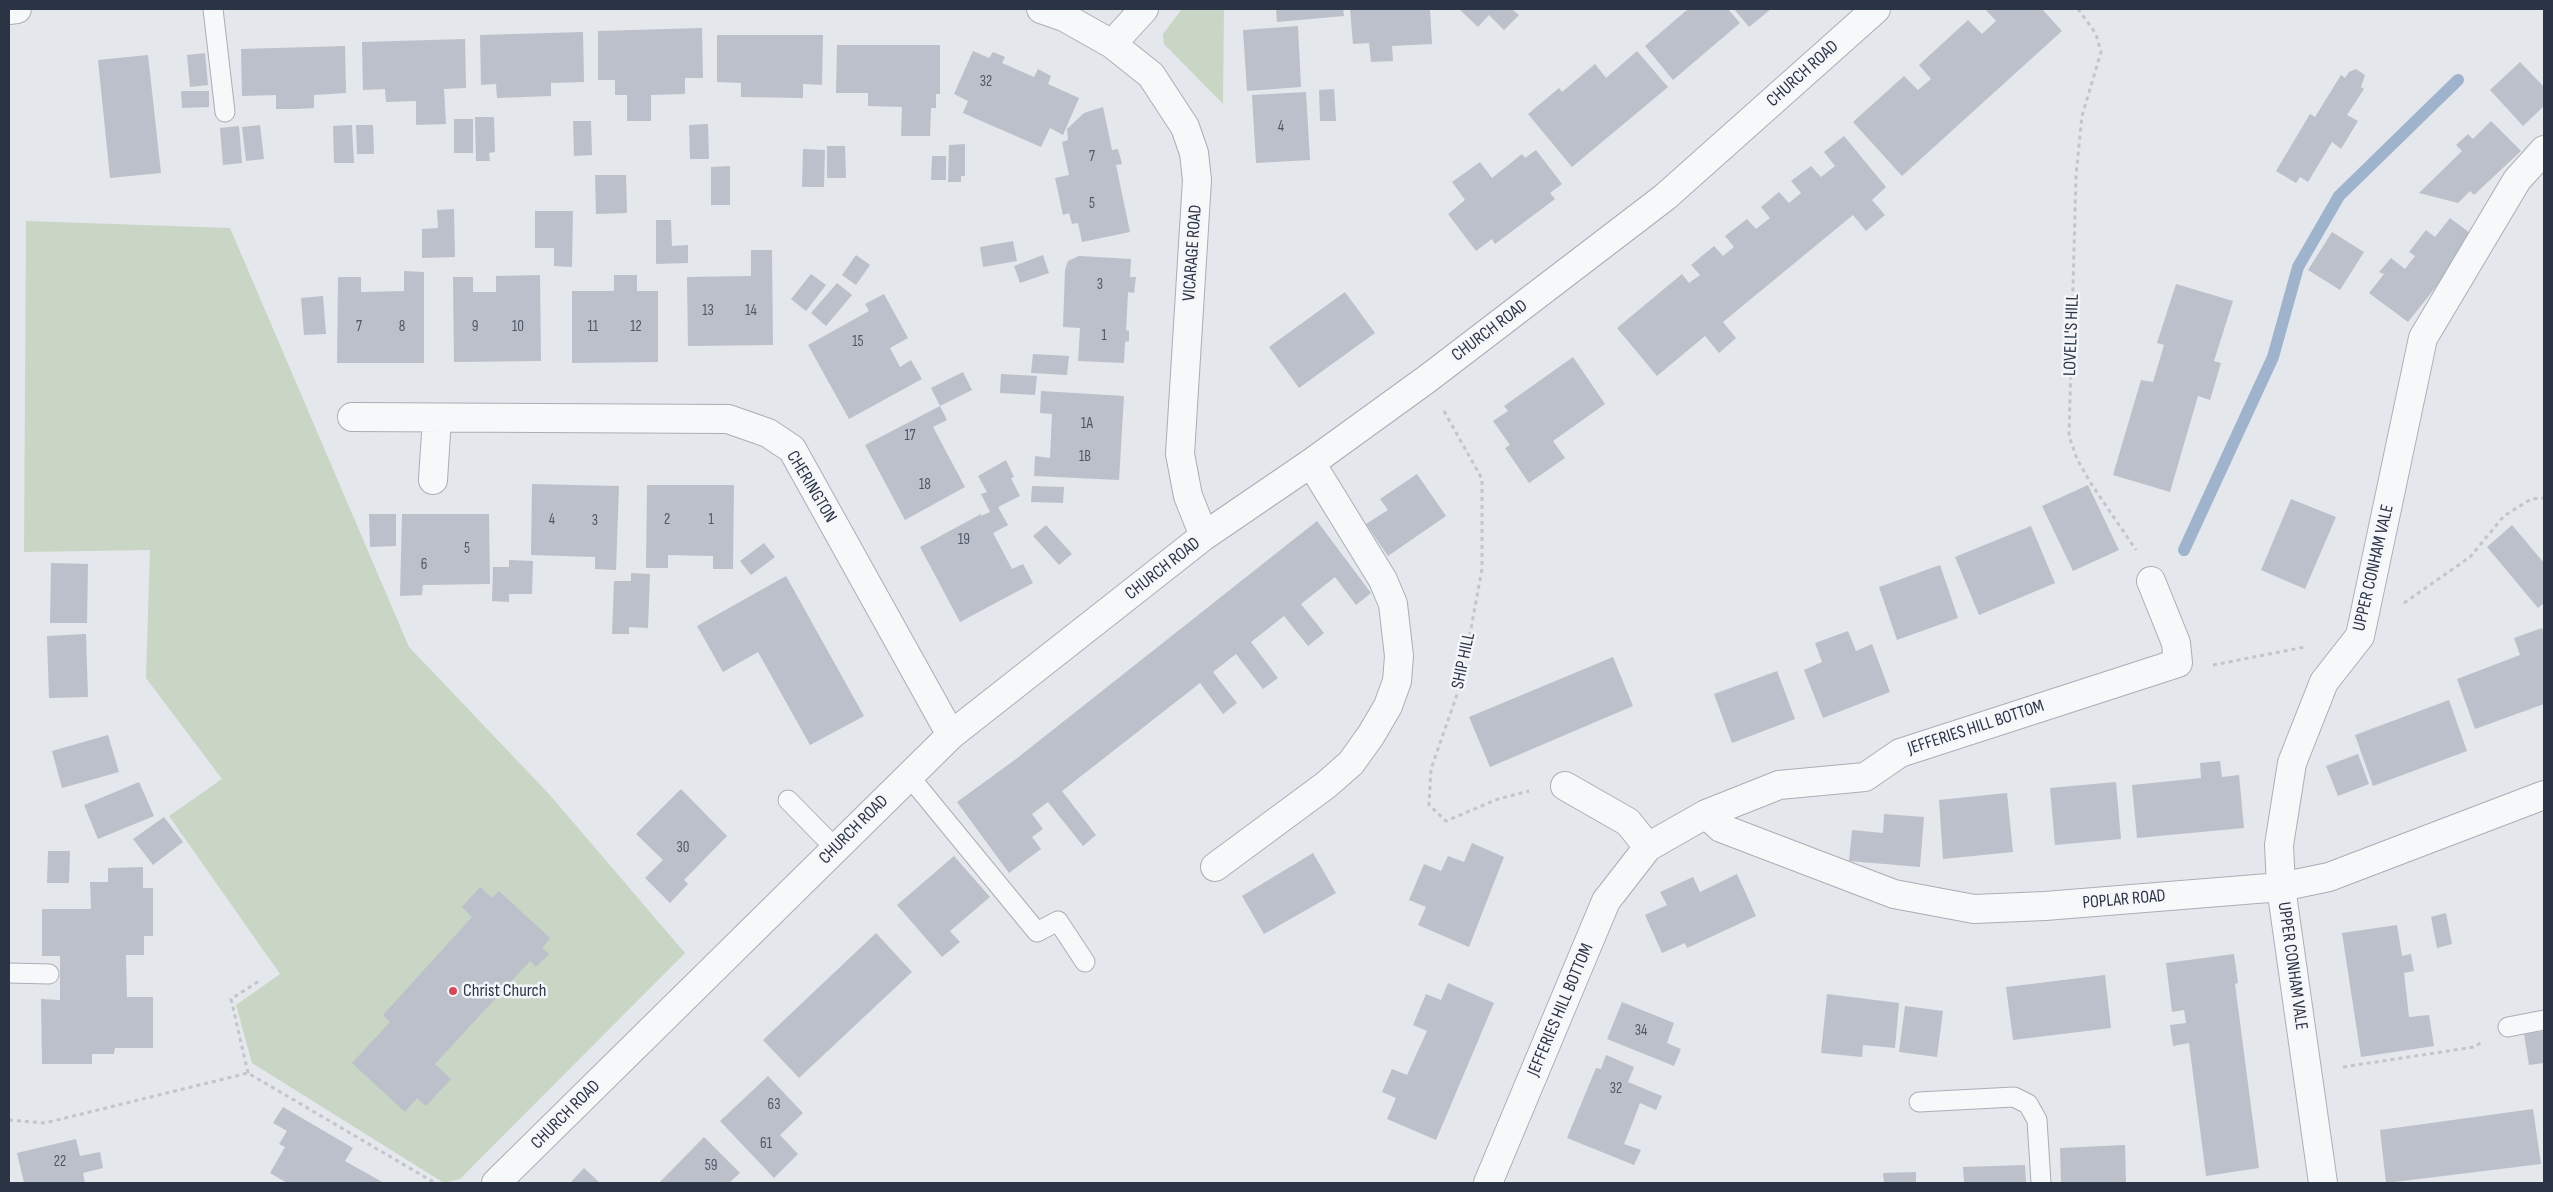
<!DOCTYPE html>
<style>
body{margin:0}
#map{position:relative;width:2553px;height:1192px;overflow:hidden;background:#e4e7ec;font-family:"Sofia Sans Condensed",sans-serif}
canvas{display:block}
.frame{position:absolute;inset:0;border:10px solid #2b3445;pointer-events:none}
</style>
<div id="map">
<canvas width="2553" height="1192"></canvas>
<div class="frame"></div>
</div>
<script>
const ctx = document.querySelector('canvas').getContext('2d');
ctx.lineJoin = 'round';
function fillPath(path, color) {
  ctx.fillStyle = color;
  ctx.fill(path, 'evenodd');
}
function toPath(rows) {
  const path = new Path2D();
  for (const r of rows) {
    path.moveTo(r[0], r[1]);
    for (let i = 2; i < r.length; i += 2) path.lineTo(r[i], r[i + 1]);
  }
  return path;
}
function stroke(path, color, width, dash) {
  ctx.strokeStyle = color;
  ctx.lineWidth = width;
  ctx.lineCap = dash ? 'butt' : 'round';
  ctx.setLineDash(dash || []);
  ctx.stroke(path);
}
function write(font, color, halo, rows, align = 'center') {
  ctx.font = font + ' "Sofia Sans Condensed",sans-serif';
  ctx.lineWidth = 5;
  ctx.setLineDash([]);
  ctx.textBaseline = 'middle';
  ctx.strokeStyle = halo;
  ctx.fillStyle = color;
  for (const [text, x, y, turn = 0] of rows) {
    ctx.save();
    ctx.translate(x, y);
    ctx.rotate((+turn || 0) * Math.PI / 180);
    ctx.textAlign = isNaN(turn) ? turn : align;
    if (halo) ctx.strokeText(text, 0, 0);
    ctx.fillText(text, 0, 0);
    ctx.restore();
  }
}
const green = toPath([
 [1182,9,1224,9,1223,104,1164,44,1163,34],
 [26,221,230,228,409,647,549,794,685,953,460,1179,444,1183,252,1063,236,1005,280,974,169,816,222,779,146,678,150,550,24,552]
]);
const stream = toPath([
 [2184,550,2273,357,2298,267,2339,196,2458,80]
]);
const building = toPath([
 [1276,9,1343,9,1344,16,1277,22],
 [1350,9,1430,9,1432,44,1392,46,1393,61,1371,62,1369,43,1353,44],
 [1459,9,1512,9,1519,15,1504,30,1489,15,1478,27],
 [1688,9,1728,9,1740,23,1673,80,1645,46],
 [1734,9,1771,9,1749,27],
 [1985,9,2042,9,2062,31,1902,176,1853,122,1904,76,1918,90,1931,79,1919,65,1968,20,1982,34,1996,21],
 [1298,26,1301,87,1247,91,1243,30],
 [702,28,703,78,685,78,685,94,651,95,651,121,627,121,627,95,615,95,615,80,598,80,598,31],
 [583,32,584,82,551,83,551,96,497,98,496,84,481,85,480,35],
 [717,35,823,35,822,85,803,84,803,98,741,97,741,83,717,82],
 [465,39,466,88,444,89,446,124,416,125,416,101,386,102,385,89,363,90,362,42],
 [837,45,940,45,940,94,936,94,936,108,931,108,930,136,901,136,902,107,868,106,868,93,836,93],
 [345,46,346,93,314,95,314,108,296,109,276,109,276,95,242,96,241,49],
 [973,51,989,58,993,52,1005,57,1002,63,1034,77,1038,69,1051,76,1048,84,1079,98,1063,135,1050,128,1041,147,963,113,968,101,954,94],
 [1637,51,1668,87,1572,167,1528,114,1559,88,1562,92,1595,64,1606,78],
 [205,53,208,85,190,87,187,55],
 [148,55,161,173,110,178,98,60],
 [2520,62,2544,87,2544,106,2523,126,2490,90],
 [2356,69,2365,75,2361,87,2364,89,2347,115,2358,121,2341,149,2332,142,2308,182,2300,177,2296,183,2276,171,2310,114,2315,117,2341,75,2345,78,2349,72],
 [1334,89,1336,121,1320,121,1319,90],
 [181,91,209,91,209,107,182,108],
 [1306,92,1310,160,1256,163,1252,95],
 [1103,107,1112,150,1118,149,1122,164,1116,165,1130,232,1082,242,1078,223,1072,224,1069,213,1063,215,1055,178,1069,175,1062,142,1068,140,1067,129,1084,113],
 [475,117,494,117,495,152,489,153,490,161,476,161],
 [454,119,473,119,473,153,454,153],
 [573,121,591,121,592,155,574,156],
 [2491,121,2521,151,2474,195,2470,191,2458,203,2419,193,2462,151,2456,145,2468,134,2473,139],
 [708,124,709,159,690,159,689,125],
 [260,125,264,159,246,161,242,127],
 [352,125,354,163,334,163,333,126],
 [356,125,373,125,374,154,357,154],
 [239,126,242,163,223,165,220,128],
 [1844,136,1886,187,1872,200,1885,215,1866,231,1853,215,1723,322,1736,338,1719,353,1705,336,1657,376,1617,328,1682,274,1689,283,1700,275,1691,265,1714,246,1723,256,1734,247,1725,236,1747,219,1756,229,1770,218,1761,207,1779,192,1789,203,1801,193,1791,181,1811,166,1821,177,1835,166,1824,152],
 [965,144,965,176,961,176,961,182,948,182,949,145],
 [827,146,845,146,846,178,827,178],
 [803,149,825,150,824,187,802,187],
 [1536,150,1562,184,1550,193,1555,199,1495,244,1492,239,1476,251,1448,214,1465,200,1452,182,1480,162,1492,178,1522,154,1525,158],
 [932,156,946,156,946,180,931,180],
 [730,166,730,205,711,205,711,167],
 [595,175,626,175,627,213,596,214],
 [454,209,455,257,422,258,422,229,438,228,437,210],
 [535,211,573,211,572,267,554,266,554,248,535,248],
 [2450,218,2470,233,2461,245,2466,249,2408,322,2369,293,2384,274,2379,272,2391,258,2405,269,2415,256,2409,252,2426,230,2435,237],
 [656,220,671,220,672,246,688,245,688,263,656,264],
 [2332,232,2364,252,2340,290,2308,270],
 [1013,241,1017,261,983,267,980,247],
 [751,250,772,250,773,345,688,346,687,277,751,276],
 [856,255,870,265,856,285,842,275],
 [1043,255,1049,273,1020,283,1014,266],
 [1079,256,1131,259,1130,277,1136,277,1134,293,1128,292,1126,330,1129,331,1129,341,1125,342,1124,363,1078,361,1080,328,1063,327,1065,270,1068,261],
 [404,271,424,272,424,363,337,363,338,277,361,277,361,292,404,291],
 [811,274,826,285,806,311,791,299],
 [540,275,541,361,454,362,453,277,473,277,473,292,496,292,496,276],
 [614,275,637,275,637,291,658,291,658,362,572,363,572,291,614,291],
 [837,283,852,295,826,326,811,313],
 [2176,284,2233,301,2214,361,2221,363,2210,400,2198,396,2170,492,2113,475,2141,380,2153,382,2164,345,2157,343],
 [1345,292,1375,333,1299,388,1269,347],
 [884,294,908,338,890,348,900,367,911,360,922,379,849,419,808,345,869,311,865,304],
 [323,296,326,334,304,335,301,298],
 [1033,354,1069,356,1067,375,1031,373],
 [1573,357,1605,404,1553,441,1565,458,1529,483,1505,448,1510,445,1493,421,1508,411,1504,406],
 [963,372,972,390,940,406,931,388],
 [1001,374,1037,376,1035,395,1000,393],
 [1041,391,1124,396,1119,480,1034,476,1035,456,1050,458,1052,414,1040,413],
 [940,406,947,420,933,427,965,487,905,520,865,445],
 [1006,460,1014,477,1011,478,1020,496,998,507,1008,525,993,533,1012,569,1023,564,1033,583,960,622,920,547,981,514,981,516,990,512,981,494,987,492,978,476],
 [1417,474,1446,516,1388,556,1366,524,1388,510,1380,499],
 [532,484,619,486,616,570,595,569,595,557,531,555],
 [647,485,734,485,733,569,713,569,713,556,668,555,668,568,646,568],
 [2088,485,2119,550,2073,571,2042,506],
 [1032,486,1064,487,1063,503,1031,502],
 [2291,499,2336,517,2305,589,2261,570],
 [369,514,396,514,396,546,370,547],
 [402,514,489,514,490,584,423,585,422,595,400,596],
 [1317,521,1371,593,1356,605,1335,577,1301,604,1324,633,1308,646,1284,616,1251,642,1278,678,1263,689,1236,654,1213,672,1237,703,1223,714,1200,683,1062,791,1096,835,1083,846,1048,802,1032,814,1043,829,1032,837,1041,849,1009,873,957,802,1016,759],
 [1046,525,1072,554,1059,565,1033,536],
 [2512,525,2544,563,2544,603,2538,608,2487,547],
 [2031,526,2055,583,1979,615,1955,557],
 [764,543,775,557,751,575,740,561],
 [509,560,533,561,532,594,509,594,509,602,492,601,493,567,509,567],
 [51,563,88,564,87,623,50,623],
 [1940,565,1958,618,1897,640,1879,587],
 [631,573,650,574,648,628,629,627,629,634,612,634,614,581,631,581],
 [786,576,864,716,810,745,758,652,723,672,697,626],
 [2542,628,2544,634,2544,704,2475,729,2457,679,2520,655,2514,638],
 [1848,631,1856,651,1872,644,1890,692,1823,718,1804,670,1822,662,1815,643],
 [86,634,88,697,49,698,47,636],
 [1613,657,1633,706,1490,767,1469,717],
 [1777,671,1795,719,1732,743,1714,694],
 [2449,700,2467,751,2373,786,2355,735],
 [108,735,119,772,62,788,52,751],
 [2358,754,2369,784,2338,796,2326,766],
 [2220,761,2222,777,2239,775,2244,828,2137,838,2132,785,2201,778,2200,763],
 [139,782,154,816,98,839,84,805],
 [2116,782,2121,839,2055,845,2050,788],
 [681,789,727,836,684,880,688,884,670,903,645,878,663,860,636,834],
 [2007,793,2013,852,1943,859,1939,800],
 [1884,814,1924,817,1920,867,1849,861,1852,830,1883,833],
 [164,817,183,842,153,865,133,839],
 [1472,843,1504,857,1469,947,1418,925,1426,907,1409,900,1424,864,1441,871,1448,856,1464,862],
 [48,851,70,851,69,883,47,883],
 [1313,853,1336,893,1264,934,1242,896],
 [954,856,990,897,950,931,960,942,942,957,897,905],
 [143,867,143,888,153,888,153,936,144,936,144,955,126,955,127,997,153,997,153,1048,115,1048,114,1054,92,1054,92,1064,42,1064,41,999,60,1000,60,956,42,956,42,909,91,909,90,882,108,882,108,868],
 [1737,874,1756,916,1687,948,1685,943,1662,953,1645,915,1667,905,1660,892,1693,877,1700,892],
 [480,887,492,898,499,891,550,938,542,948,549,954,536,967,530,961,435,1064,451,1079,426,1106,417,1098,405,1112,352,1063,390,1022,383,1015,472,917,462,907],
 [2446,913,2452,944,2437,948,2431,917],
 [2397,925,2402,956,2411,954,2414,971,2404,973,2409,1017,2429,1015,2434,1046,2361,1057,2342,933],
 [876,933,912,972,799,1078,763,1040],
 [2234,954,2238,983,2235,984,2259,1168,2206,1176,2189,1043,2173,1046,2170,1025,2186,1023,2184,1010,2172,1012,2166,963],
 [2105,975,2111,1028,2013,1040,2006,987],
 [1448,983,1494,1003,1436,1140,1387,1119,1396,1098,1382,1092,1392,1069,1407,1075,1427,1031,1413,1025,1426,994,1441,1000],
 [1827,994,1899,1003,1895,1048,1863,1045,1862,1057,1821,1053],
 [1622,1002,1674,1023,1667,1043,1681,1049,1674,1066,1607,1039],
 [1905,1006,1943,1011,1937,1057,1899,1052],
 [2544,1031,2544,1063,2529,1065,2524,1034],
 [1606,1055,1634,1067,1628,1082,1662,1096,1656,1110,1640,1103,1632,1124,1624,1144,1641,1150,1634,1165,1567,1138,1596,1068,1601,1069],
 [768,1076,803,1113,780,1135,798,1154,774,1178,720,1121],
 [283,1107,353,1148,345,1161,384,1183,287,1183,270,1173,285,1147,279,1144,287,1131,273,1123],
 [2533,1109,2541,1164,2386,1183,2380,1130],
 [704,1137,740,1173,729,1183,659,1183],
 [76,1139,80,1156,100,1152,103,1168,83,1173,85,1183,24,1183,17,1153],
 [2125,1145,2126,1183,2061,1183,2060,1148],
 [2025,1165,2026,1183,1964,1183,1963,1167],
 [584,1168,600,1183,570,1183],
 [1916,1172,1916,1183,1884,1183,1883,1173]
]);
const path = toPath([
 [2078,9,2096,34,2101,52,2082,116,2076,175,2069,436,2077,459,2090,482,2136,550],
 [1444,411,1482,479,1482,569,1461,683,1431,769,1429,805,1446,821,1498,799,1529,791],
 [2404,603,2470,557,2504,516,2531,499,2544,498],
 [2213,665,2305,647],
 [2343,1067,2474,1047,2482,1042],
 [248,1073,231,999,259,981],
 [9,1120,45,1123,248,1073,435,1183]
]);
const service = toPath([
 [213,9,225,112],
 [909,776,1037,932,1058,921,1085,962],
 [788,800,835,848],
 [9,973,49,974],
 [2508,1027,2544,1020],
 [1919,1102,2014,1097,2028,1104,2037,1120,2041,1183]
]);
const minor = toPath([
 [1041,9,1064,17,1112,44,1151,75,1185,127,1194,153,1197,180,1180,454,1188,496,1204,536],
 [9,10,17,9],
 [1112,44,1144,9],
 [352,417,728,419,768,433,792,449,951,735],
 [433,480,437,418],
 [1565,786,1628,822,1648,847],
 [1706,814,1721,828,1894,894,1974,909,2045,906,2281,887,2329,877,2544,795],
 [1215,867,1326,785,1351,763,1371,735,1388,706,1397,681,1399,656,1393,604,1383,580,1311,463],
 [496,1183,951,735,1204,536,1311,463,1427,379,1665,197,1876,9],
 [1488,1183,1606,901,1648,847,1706,814,1779,785,1865,777,1900,753,2178,663,2176,643,2151,581],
 [2323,1183,2281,887,2279,845,2292,763,2324,682,2360,636,2423,338,2517,180,2544,150]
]);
const markers = [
 [453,991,5,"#d1495b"]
];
const numberNames = [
 ["32",986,82],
 ["4",1281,127],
 ["7",1092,157],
 ["5",1092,204],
 ["3",1100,285],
 ["13",708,311],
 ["14",751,311],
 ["7",359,327],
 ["8",402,327],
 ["9",475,327],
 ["10",518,327],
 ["11",593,327],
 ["12",636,327],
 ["1",1104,336],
 ["15",858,342],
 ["1A",1087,424],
 ["17",910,436],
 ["1B",1085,457],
 ["18",925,485],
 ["4",552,520],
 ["2",667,520],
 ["1",711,520],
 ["3",595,521],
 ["19",964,540],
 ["5",467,549],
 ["6",424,565],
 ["30",683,848],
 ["34",1641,1031],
 ["32",1616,1089],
 ["63",774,1105],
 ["61",766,1144],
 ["22",60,1162],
 ["59",711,1166]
];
const streetNames = [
 ["CHURCH ROAD",1803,74,-42],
 ["VICARAGE ROAD",1193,253,-86],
 ["CHURCH ROAD",1490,331,-37],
 ["LOVELL'S HILL",2072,335,-88],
 ["CHERINGTON",811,487,59],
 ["UPPER CONHAM VALE",2374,568,-77],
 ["CHURCH ROAD",1163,569,-38],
 ["SHIP HILL",1464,661,-78],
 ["JEFFERIES HILL BOTTOM",1976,728,-18],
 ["CHURCH ROAD",854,830,-45],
 ["POPLAR ROAD",2124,900,-5],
 ["UPPER CONHAM VALE",2292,966,82],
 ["JEFFERIES HILL BOTTOM",1561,1010,-67],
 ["CHURCH ROAD",566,1115,-45]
];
const poiNames = [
 ["Christ Church",463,991]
];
fillPath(green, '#c9d6c5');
stroke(stream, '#9fb4cc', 12);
fillPath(building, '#bbc0ca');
stroke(service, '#a9aeb7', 21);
stroke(minor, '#a9aeb7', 30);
stroke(path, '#c2c5cb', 3, [4, 4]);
stroke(service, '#f7f8fa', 19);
stroke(minor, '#f7f8fa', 28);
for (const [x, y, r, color] of markers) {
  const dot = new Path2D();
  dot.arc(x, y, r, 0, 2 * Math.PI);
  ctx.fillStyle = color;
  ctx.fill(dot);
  stroke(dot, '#f4f6f9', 2);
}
write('15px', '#4f5766', null, numberNames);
write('18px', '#2b3445', '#f4f6f9', streetNames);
write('18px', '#2b3445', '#f4f6f9', poiNames, 'left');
</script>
